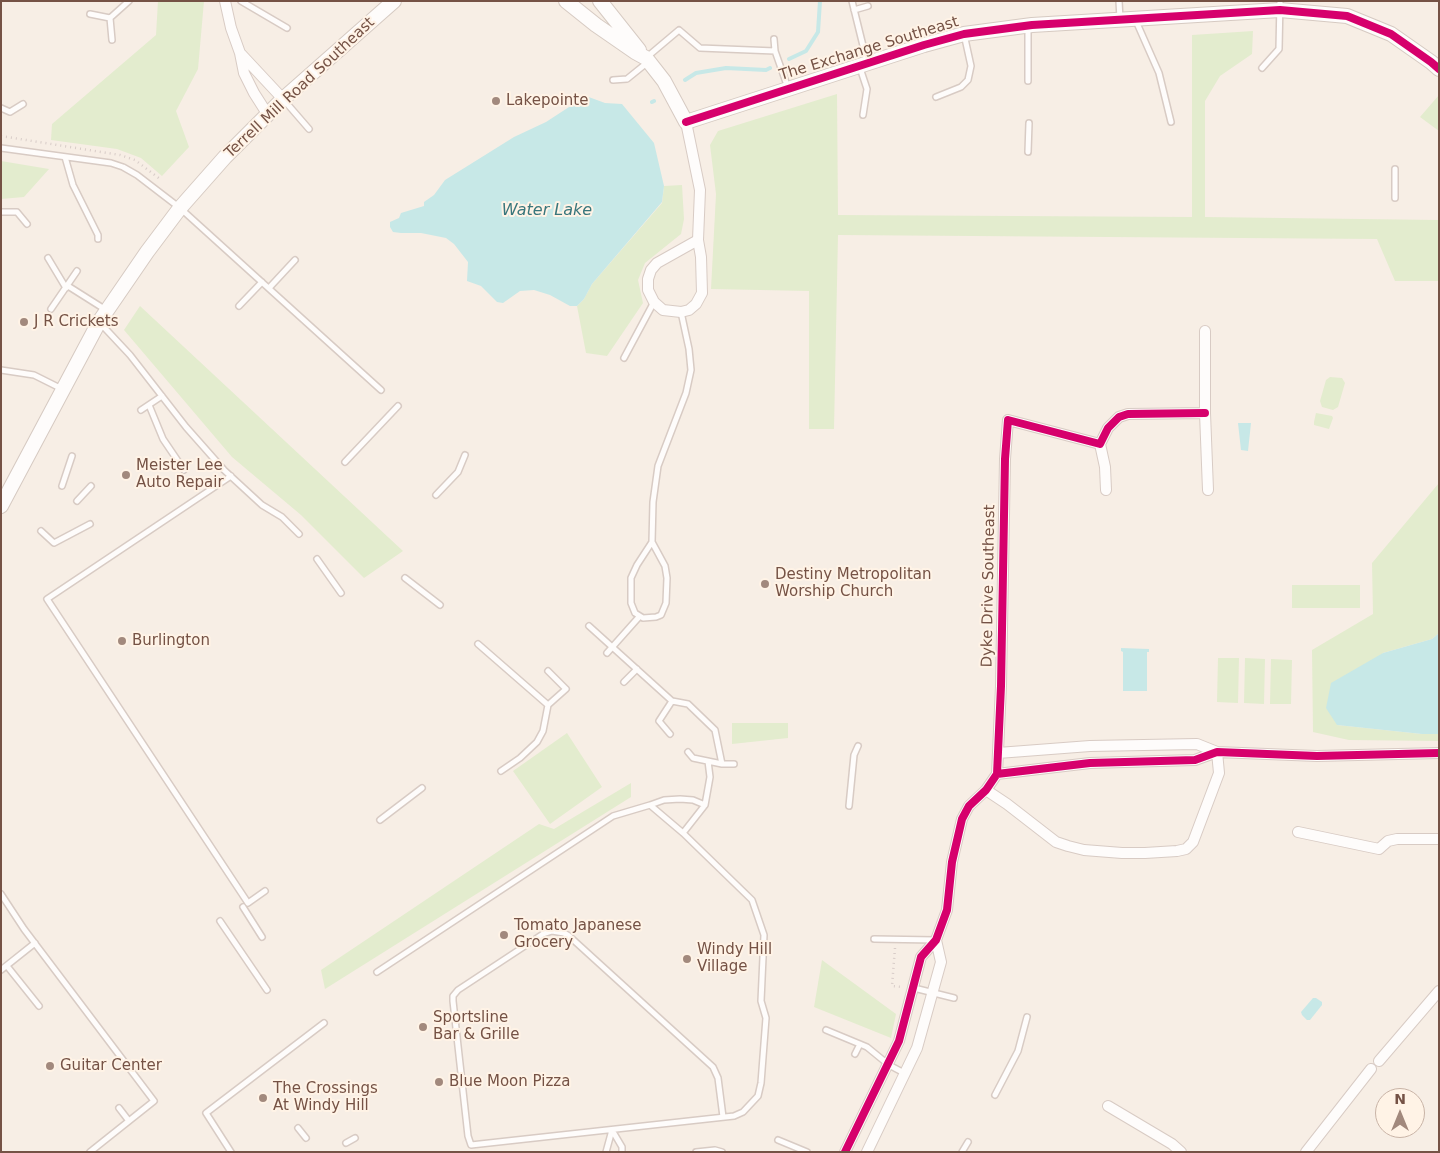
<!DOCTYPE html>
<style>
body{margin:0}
#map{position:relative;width:1440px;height:1153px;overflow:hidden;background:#f7eee5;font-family:"DejaVu Sans",sans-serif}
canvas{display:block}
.frame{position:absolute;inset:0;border:2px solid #755245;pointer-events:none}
.north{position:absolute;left:1375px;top:1088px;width:50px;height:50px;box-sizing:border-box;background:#fff3e6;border:1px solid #c8b3a6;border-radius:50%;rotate:0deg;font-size:14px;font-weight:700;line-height:20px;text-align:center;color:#755245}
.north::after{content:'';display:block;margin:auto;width:18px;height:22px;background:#a2897d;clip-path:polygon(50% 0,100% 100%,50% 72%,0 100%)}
</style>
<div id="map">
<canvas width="1440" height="1153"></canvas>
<div class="frame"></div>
<div class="north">N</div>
</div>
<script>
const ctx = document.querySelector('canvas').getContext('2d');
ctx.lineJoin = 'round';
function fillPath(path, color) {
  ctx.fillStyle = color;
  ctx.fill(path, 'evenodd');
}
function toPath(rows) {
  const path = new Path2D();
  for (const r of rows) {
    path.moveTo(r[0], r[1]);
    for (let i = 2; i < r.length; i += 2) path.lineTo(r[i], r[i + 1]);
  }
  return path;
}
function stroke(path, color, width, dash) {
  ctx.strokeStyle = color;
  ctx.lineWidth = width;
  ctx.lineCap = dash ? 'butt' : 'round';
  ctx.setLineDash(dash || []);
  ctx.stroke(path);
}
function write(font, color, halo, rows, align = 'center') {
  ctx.font = font + ' "DejaVu Sans",sans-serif';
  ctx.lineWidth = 4;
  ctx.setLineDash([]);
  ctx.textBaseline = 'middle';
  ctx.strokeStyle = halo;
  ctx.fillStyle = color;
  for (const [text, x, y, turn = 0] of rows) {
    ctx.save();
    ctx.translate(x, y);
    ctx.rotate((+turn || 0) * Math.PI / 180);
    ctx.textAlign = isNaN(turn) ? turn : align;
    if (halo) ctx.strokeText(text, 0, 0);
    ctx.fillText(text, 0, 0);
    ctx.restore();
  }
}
const green = toPath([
 [158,1,204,1,198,69,176,111,189,147,162,176,141,158,117,149,51,140,52,124,156,35],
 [1253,31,1252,54,1220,76,1205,101,1205,217,1439,220,1439,281,1395,281,1377,239,838,235,834,429,809,429,809,291,711,289,716,194,710,145,718,131,837,94,838,215,1192,217,1192,35],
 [1439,95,1439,131,1420,117],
 [1,161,49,169,24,197,1,199],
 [682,185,684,219,681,234,645,263,638,280,643,303,607,356,586,353,577,306,584,299,592,284,662,203,664,186],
 [140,306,403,551,364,578,301,515,232,457,124,330],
 [1330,377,1342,378,1345,383,1338,407,1333,410,1322,407,1320,401,1326,380],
 [1316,413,1332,416,1333,418,1329,429,1314,425,1314,422],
 [1439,483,1439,633,1432,639,1383,653,1337,725,1422,734,1439,734,1439,741,1349,740,1313,732,1312,650,1373,614,1372,563],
 [1292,585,1360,585,1360,608,1292,608],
 [1218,658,1239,658,1238,703,1217,702],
 [1245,658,1265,659,1264,704,1244,703],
 [1271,659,1292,660,1291,704,1270,704],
 [732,723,788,723,788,738,732,744],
 [567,733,602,787,550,824,513,771],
 [631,783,631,797,325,989,321,970,539,824,554,829],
 [822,960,896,1014,891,1038,814,1007]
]);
const water = toPath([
 [586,96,605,103,622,104,654,143,664,186,662,202,592,284,584,299,577,306,570,306,550,295,534,290,520,291,503,303,497,302,481,286,467,281,468,262,454,244,446,238,421,233,401,233,393,232,390,227,390,222,399,218,401,213,424,206,424,202,434,195,445,180,514,137,546,122],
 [1238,423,1251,423,1248,451,1241,450],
 [1439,633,1439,734,1422,734,1337,725,1326,708,1331,683,1383,653,1432,639],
 [1121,648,1149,649,1149,652,1147,652,1147,691,1123,691,1123,652,1121,651],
 [1313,998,1316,998,1322,1002,1322,1005,1310,1020,1307,1020,1302,1015,1301,1012]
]);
const stream = toPath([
 [789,59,806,51,818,32,820,1],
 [685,80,696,73,726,68,766,70,770,68],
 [652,102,654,101]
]);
const path = toPath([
 [1,136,120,155,135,160,160,179],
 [895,948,892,986,903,987]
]);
const lane = toPath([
 [241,1,287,28],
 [852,1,867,62],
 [1119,1,1120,19],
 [854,10,868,6],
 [90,14,110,18],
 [110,18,129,1],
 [110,18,112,40],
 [1136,21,1159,73,1171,122],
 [1028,26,1028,81],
 [774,39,775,51,788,88],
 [647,57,679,30,700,48,775,51],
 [860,68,867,89,863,115],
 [1262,68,1279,49,1280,1],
 [613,80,627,79,648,62],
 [936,97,961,87,968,80,971,66,964,34],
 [283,99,309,129],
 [1,108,10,112,23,104],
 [1,148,111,163,123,167,137,175,180,208,381,390],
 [1028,152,1029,123],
 [65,157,73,185,98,235,98,239],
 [1395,169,1395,198],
 [1,212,17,212,27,224],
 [48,258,66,288],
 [68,286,106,310],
 [269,288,295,260],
 [239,306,262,282],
 [51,309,77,271],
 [101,324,130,355,186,427,224,470,262,505,282,517,299,534],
 [624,358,654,302],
 [1,370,34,375,62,389],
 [149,405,163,439,184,470],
 [141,410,162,396],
 [345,462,398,406],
 [231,476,47,599,248,903,265,891],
 [62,486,72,456],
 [436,495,458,472,465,455],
 [77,501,91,486],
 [41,531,54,543,90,524],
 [652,542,665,566,667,578,666,603,661,615,656,617,643,618,635,613,631,603,631,578,637,565,652,542,653,502,658,466,686,393,691,370,689,349,681,312],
 [317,559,341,593],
 [405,578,440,605],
 [589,626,672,701,688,704,715,730,722,764],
 [478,644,548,705],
 [607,653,639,617],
 [624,682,637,669],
 [670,734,659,721,672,701],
 [688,752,693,758,722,764,734,764],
 [501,771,520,758,537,742,543,731,548,705,566,689,548,671],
 [705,805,693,800,680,799,664,800,650,805,683,833,752,900,764,935,761,1001,766,1018,761,1083,758,1096,743,1112,734,1116,471,1145,468,1136,453,1001,453,996,458,990,543,934,552,931,564,933,569,936,713,1067,718,1078,723,1117],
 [849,806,854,755,858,746],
 [380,820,422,788],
 [683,833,705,805,710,777,708,761],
 [1,894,24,929,154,1101,90,1152],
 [243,907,262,937],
 [220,921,267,990],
 [874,939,935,940],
 [7,966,39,1006],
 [1,970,35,943],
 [377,972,613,816,650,805],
 [914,988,954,998],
 [826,1030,867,1047,889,1065,906,1074],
 [855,1054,860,1044],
 [995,1095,1018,1051,1027,1017],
 [119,1108,129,1121],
 [298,1128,306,1138],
 [612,1130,622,1147,622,1152],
 [778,1140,807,1152],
 [346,1143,355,1138],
 [231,1152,206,1113,324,1023],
 [606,1152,612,1130],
 [696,1152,715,1150,722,1152],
 [962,1152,968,1142]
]);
const street = toPath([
 [225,1,231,28,240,53,244,73,254,93,268,115],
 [241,54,283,99],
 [686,122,700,190,698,240,701,257,702,293,696,304,689,310,681,312,663,310,654,302,648,290,648,279,651,270,657,263,698,240],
 [1205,331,1205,413,1208,490],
 [1100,444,1105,467,1106,490],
 [998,753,1090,746,1197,744,1217,752],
 [997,774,1090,763,1195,760,1217,752,1317,756,1439,753],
 [986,790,1007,804,1056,842,1068,846,1084,850,1122,853,1145,853,1177,851,1186,849,1193,842,1219,773,1217,752],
 [1298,832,1379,849,1388,841,1397,839,1439,839],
 [1379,1061,1439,991],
 [1108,1106,1172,1144,1181,1152],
 [845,1152,899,1041,921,957,936,940,947,910,952,862,962,819,969,806,986,790,997,774,1001,686,1005,459,1008,420,1100,444,1108,428,1119,417,1128,414,1205,413],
 [867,1152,917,1048,941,962,936,940],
 [1306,1152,1371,1069]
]);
const secondary = toPath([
 [566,1,596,25,635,52,646,58,664,81,686,122,924,45,964,34,1032,25,1280,10,1347,16,1391,34,1431,62,1439,69],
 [600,1,639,50],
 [1,506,99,322,147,252,180,208,225,157,283,99,394,1]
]);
const cycleway = toPath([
 [686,122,924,45,964,34,1032,25,1280,10,1347,16,1391,34,1431,62,1439,69],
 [997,774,1090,763,1195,760,1217,752,1317,756,1439,753],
 [845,1152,899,1041,921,957,936,940,947,910,952,862,962,819,969,806,986,790,997,774,1001,686,1005,459,1008,420,1100,444,1108,428,1119,417,1128,414,1205,413]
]);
const markers = [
 [496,101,5,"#a2897d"],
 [24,322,5,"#a2897d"],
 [126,475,5,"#a2897d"],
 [765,584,5,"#a2897d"],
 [122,641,5,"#a2897d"],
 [504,935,5,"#a2897d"],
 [687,959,5,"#a2897d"],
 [423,1027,5,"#a2897d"],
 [50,1066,5,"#a2897d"],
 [439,1082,5,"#a2897d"],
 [263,1098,5,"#a2897d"]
];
const streetNames = [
 ["The Exchange Southeast",869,49,-17],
 ["Terrell Mill Road Southeast",300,88,-43],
 ["Dyke Drive Southeast",989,586,-89]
];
const poiNames = [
 ["Lakepointe",506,101],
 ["J R Crickets",34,322],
 ["Meister Lee",136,466],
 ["Auto Repair",136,483],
 ["Destiny Metropolitan",775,575],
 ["Worship Church",775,592],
 ["Burlington",132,641],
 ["Tomato Japanese",514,926],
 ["Grocery",514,943],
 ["Windy Hill",697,950],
 ["Village",697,967],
 ["Sportsline",433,1018],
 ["Bar & Grille",433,1035],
 ["Guitar Center",60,1066],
 ["Blue Moon Pizza",449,1082],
 ["The Crossings",273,1089],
 ["At Windy Hill",273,1106]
];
const waterNames = [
 ["Water Lake",547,211]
];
fillPath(green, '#e3ecce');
fillPath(water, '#c7e8e7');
stroke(stream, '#c7e8e7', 4);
stroke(lane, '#d8cbc4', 8);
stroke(street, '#d8cbc4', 12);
stroke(secondary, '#d6cac2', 16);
stroke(path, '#d8ccc8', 2.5, [1, 4]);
stroke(lane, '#fefcfb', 5);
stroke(street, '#fefcfb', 10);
stroke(secondary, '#fefcfb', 14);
stroke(cycleway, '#d6006c', 8);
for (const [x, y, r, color] of markers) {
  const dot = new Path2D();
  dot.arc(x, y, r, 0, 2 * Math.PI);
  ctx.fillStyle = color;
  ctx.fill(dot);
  stroke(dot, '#fff3e6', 2);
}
write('15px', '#755245', '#fff3e6', streetNames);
write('15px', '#755245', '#fff3e6', poiNames, 'left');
write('italic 16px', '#38767c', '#fff3e6', waterNames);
</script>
